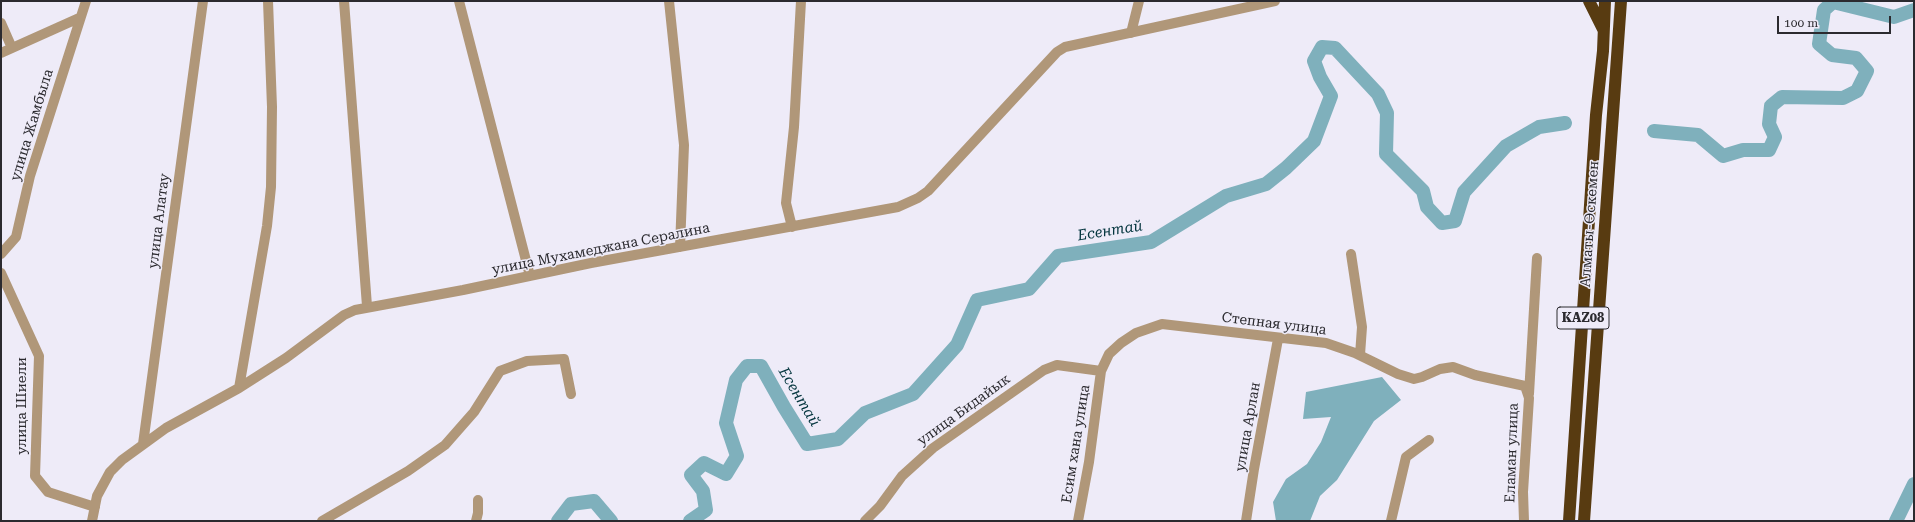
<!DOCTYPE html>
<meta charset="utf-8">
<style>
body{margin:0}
#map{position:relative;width:1915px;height:522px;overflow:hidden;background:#eeebf8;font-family:"Roboto Serif",serif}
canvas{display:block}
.frame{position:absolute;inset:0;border:2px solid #2b2a2f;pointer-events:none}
.scale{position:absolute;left:1777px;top:16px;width:114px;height:18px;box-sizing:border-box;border:2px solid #2b2a2f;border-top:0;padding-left:5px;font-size:12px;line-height:14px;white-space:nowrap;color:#2b2a2f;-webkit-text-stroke:3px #eeebf8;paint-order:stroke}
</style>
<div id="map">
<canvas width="1915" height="522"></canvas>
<div class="frame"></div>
<div class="scale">100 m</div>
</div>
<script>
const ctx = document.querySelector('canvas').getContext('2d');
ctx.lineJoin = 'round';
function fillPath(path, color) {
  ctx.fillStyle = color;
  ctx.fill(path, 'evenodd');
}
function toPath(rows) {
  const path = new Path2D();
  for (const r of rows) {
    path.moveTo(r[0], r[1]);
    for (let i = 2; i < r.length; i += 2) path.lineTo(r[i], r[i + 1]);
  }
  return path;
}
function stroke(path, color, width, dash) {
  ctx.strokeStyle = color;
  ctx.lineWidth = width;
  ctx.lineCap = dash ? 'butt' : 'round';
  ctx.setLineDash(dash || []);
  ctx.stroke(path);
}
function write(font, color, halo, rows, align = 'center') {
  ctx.font = font + ' "Roboto Serif",serif';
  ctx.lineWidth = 3;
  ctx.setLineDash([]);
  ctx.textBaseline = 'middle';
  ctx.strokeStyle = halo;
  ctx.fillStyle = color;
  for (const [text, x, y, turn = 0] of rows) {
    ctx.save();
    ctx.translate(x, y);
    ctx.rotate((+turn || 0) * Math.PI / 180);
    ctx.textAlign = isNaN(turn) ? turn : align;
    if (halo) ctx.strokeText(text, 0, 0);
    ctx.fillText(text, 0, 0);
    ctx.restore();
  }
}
const water = toPath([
 [1382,377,1401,400,1374,421,1337,480,1320,496,1310,521,1276,521,1273,502,1286,479,1307,464,1321,442,1331,417,1303,419,1306,392]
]);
const river = toPath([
 [1654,131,1698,135,1723,156,1743,150,1769,150,1775,137,1769,124,1771,106,1782,97,1843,98,1857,91,1867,71,1856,58,1832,55,1819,44,1824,10,1833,2,1894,17,1914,10],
 [558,521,571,504,594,501,611,521],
 [690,521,706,510,703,491,691,475,704,463,726,474,737,456,726,423,736,380,747,366,761,366,784,407,807,444,838,439,865,413,913,394,957,345,977,300,1029,289,1058,256,1151,242,1226,196,1266,184,1286,168,1314,141,1331,96,1320,77,1314,61,1322,47,1335,48,1378,94,1387,113,1386,154,1423,191,1427,207,1442,223,1455,221,1464,192,1506,146,1539,127,1565,123],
 [1896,521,1914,484]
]);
const minor = toPath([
 [344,1,367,306],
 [459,1,530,276],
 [669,1,684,145,680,247],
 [1,23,12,48],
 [1131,33,1139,1],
 [1,53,79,18],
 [792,227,786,203,794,127,801,1],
 [1,254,16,237,30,176,86,1],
 [1351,254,1362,327,1360,355],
 [1,273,39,356,35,476,48,492,95,507],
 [239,388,267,226,271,187,272,107,268,1],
 [1529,394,1537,258],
 [143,444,203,1],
 [92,521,97,496,110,472,122,460,166,428,239,388,286,358,344,315,355,310,463,290,591,263,898,207,918,198,928,191,1057,52,1065,47,1275,1],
 [322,521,408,471,445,445,474,412,500,371,527,361,564,359,571,394],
 [476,521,478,513,478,500],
 [865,521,880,506,902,476,933,448,1044,370,1057,365,1101,371],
 [1078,521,1089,462,1101,371,1109,354,1121,343,1136,333,1162,324,1326,343,1355,353,1398,374,1414,379,1422,377,1440,369,1453,367,1475,375,1525,386,1529,398,1523,492,1524,521],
 [1246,521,1254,469,1278,339],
 [1391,521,1406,457,1429,440]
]);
const highway = toPath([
 [1589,1,1603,29],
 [1569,521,1596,115,1603,51,1605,1],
 [1584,521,1621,1]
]);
const shields = [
 [1583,318,52]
];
const shieldNames = [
 ["KAZ08",1583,318]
];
const streetNames = [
 ["улица Жамбыла",32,125,-73],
 ["улица Алатау",159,221,-83],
 ["Алматы-Өскемен",1590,224,-86],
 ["улица Мухамеджана Сералина",601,249,-11],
 ["Степная улица",1274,324,7],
 ["улица Шиели",22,406,-90],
 ["улица Бидайык",964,410,-36],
 ["улица Арлан",1248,427,-80],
 ["Есим хана улица",1076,444,-81],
 ["Еламан улица",1512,453,-88]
];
const waterNames = [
 ["Есентай",1110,231,-9],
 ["Есентай",799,397,59]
];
fillPath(water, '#7fb0bc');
stroke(river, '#7fb0bc', 14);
stroke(minor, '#b09779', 10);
stroke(highway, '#583b11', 12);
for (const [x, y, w] of shields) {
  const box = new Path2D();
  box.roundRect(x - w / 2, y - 11, w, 22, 3);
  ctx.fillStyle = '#eeebf8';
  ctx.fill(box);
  stroke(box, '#2b2a2f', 1);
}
write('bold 13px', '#2b2a2f', null, shieldNames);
write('14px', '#2b2a2f', '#eeebf8', streetNames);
write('italic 15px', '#03343d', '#eeebf8', waterNames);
</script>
